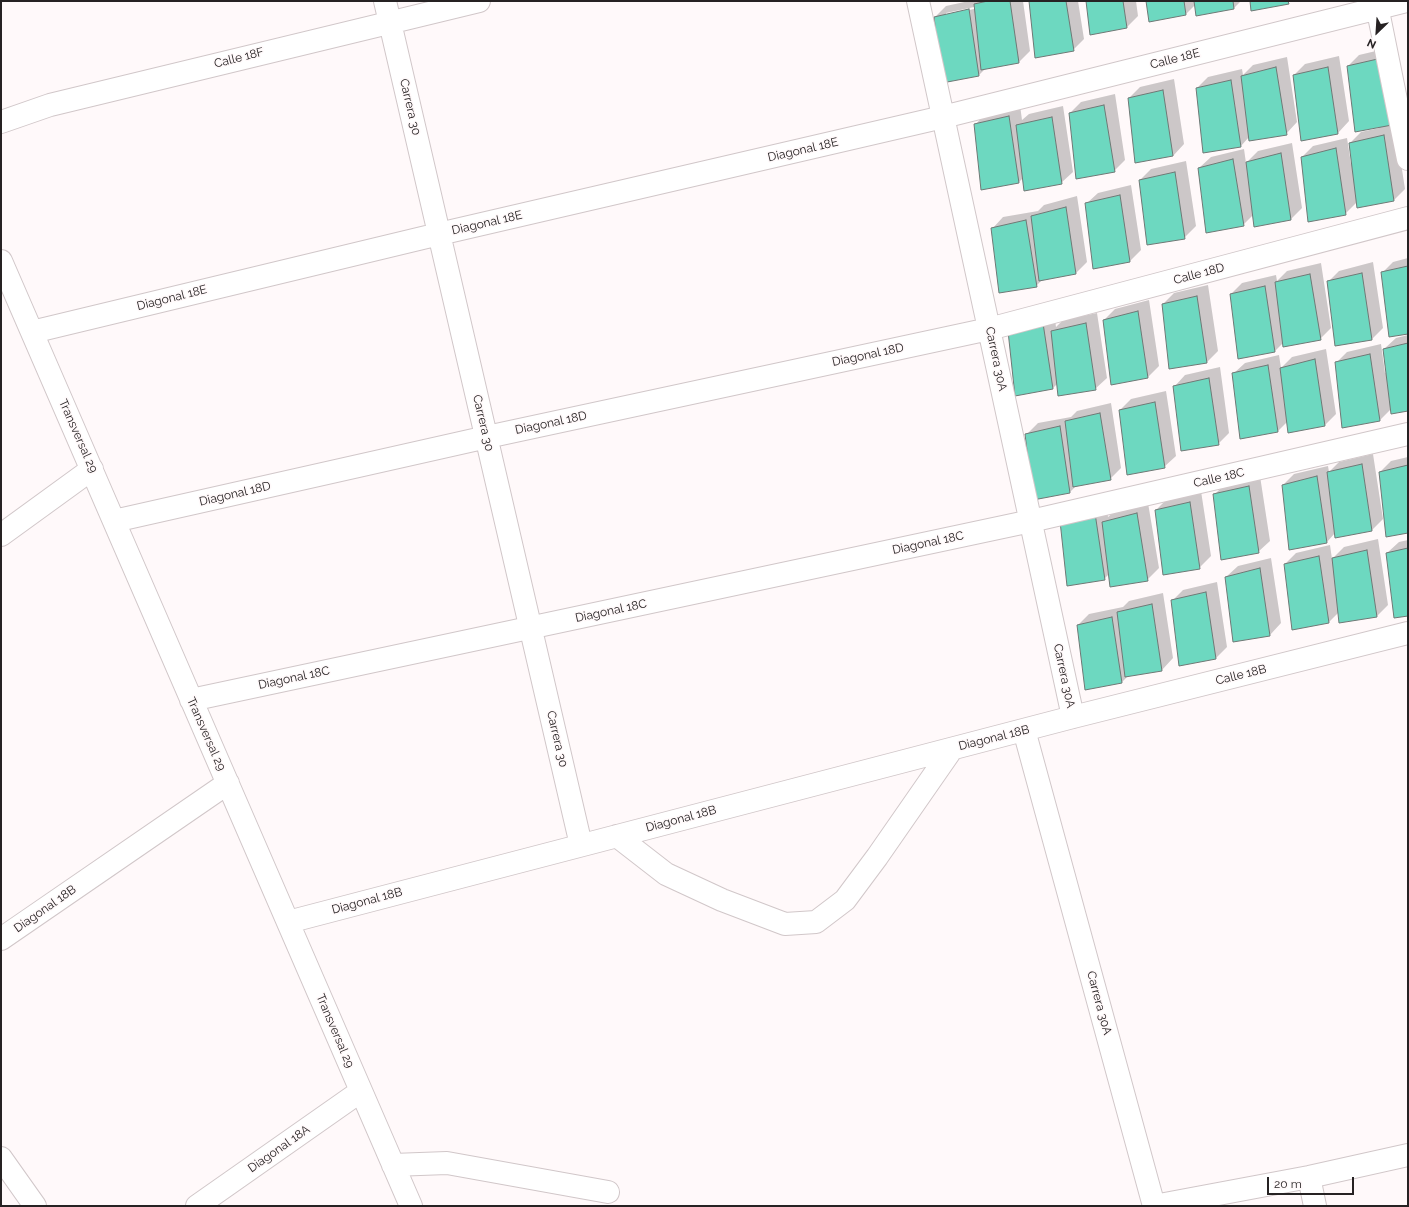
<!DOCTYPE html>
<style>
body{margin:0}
#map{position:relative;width:1409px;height:1207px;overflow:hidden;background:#fff9fa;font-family:Raleway,sans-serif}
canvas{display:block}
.frame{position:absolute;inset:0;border:2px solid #262223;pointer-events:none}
.north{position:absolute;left:1357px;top:12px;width:40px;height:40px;-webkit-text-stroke:3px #fff9fa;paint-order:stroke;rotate:205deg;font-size:11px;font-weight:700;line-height:16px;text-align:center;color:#262223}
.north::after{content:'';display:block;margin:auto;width:14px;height:18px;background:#262223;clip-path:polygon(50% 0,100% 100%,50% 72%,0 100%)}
.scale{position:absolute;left:1267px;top:1177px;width:87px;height:18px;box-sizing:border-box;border:2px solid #262223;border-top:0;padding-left:5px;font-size:12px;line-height:14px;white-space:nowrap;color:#262223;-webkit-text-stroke:3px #fff9fa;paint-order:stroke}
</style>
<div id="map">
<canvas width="1409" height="1207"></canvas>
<div class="frame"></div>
<div class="north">N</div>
<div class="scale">20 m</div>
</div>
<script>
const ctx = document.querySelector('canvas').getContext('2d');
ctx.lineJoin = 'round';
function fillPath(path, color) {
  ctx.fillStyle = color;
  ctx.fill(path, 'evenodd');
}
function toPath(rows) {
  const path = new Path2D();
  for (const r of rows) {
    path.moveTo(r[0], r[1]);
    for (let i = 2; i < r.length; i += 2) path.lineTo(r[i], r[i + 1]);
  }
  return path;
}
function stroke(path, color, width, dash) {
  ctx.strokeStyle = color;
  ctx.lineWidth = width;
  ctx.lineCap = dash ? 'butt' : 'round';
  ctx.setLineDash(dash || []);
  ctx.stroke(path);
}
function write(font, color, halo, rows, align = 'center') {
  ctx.font = font + ' Raleway,sans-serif';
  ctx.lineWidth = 3;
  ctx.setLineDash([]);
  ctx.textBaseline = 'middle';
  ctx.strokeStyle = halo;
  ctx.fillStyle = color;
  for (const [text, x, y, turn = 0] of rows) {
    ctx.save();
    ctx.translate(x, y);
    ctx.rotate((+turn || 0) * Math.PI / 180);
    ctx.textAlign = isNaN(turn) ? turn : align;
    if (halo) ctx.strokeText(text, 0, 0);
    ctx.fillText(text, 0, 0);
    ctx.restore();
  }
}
const shadow = toPath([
 [969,1,1023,1,1030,51,1019,62,986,68,979,75,942,81,935,17,946,6],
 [974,7,974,9,946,15,946,13],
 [1030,1,1078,1,1084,39,1073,50],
 [1087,1,1136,1,1138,16,1127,27],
 [1147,1,1241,1,1234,8,1196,4,1186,14,1150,21],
 [1393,47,1395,124,1405,189,1394,200,1358,207,1357,202,1345,214,1302,157,1313,146,1347,138,1351,164,1352,164,1350,143,1361,132,1379,128,1348,66,1359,55],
 [1339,56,1349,121,1338,133,1302,139,1294,75,1305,64],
 [1287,57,1297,122,1286,134,1249,137,1241,146,1204,152,1197,88,1208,77,1242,69,1243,75,1253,65],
 [1174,79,1184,144,1173,156,1129,98,1140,87],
 [1115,94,1125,160,1114,171,1070,113,1081,102],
 [1020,105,1022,120,1029,114,1063,106,1073,172,1061,183,1024,177,1019,182,982,189,975,125,986,113],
 [1292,143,1302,208,1291,219,1253,215,1243,225,1199,168,1211,157,1244,149,1246,163,1258,151],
 [1186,161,1196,226,1184,238,1140,180,1151,169],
 [1131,185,1141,250,1130,261,1086,204,1098,193],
 [1077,196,1087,262,1076,273,1043,279,1036,286,992,229,1003,217,1038,211,1044,205],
 [1408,258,1408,333,1382,273,1393,262],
 [1373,262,1383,328,1372,339,1328,282,1339,271],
 [1321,263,1331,328,1320,339,1283,343,1275,351,1231,294,1242,283,1276,275,1277,281,1287,271],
 [1208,285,1218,351,1207,362,1163,304,1174,293],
 [1149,300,1159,366,1148,377,1104,320,1115,309],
 [1054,312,1056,327,1063,320,1097,313,1107,378,1095,389,1058,383,1053,388,1009,331],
 [1408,335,1408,410,1391,409,1380,420,1336,363,1347,352,1381,344,1385,373,1387,372,1384,349,1396,338],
 [1326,349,1336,414,1325,425,1287,422,1277,432,1233,374,1245,363,1279,355,1281,368,1292,357],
 [1220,367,1229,433,1218,444,1174,387,1185,375],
 [1166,391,1176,456,1164,467,1120,410,1131,399],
 [1111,403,1121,468,1110,479,1077,485,1070,492,1034,499,1026,435,1038,423,1071,417,1077,411],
 [1373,454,1383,519,1372,530,1335,533,1327,542,1283,485,1294,474,1328,466,1329,472,1339,462],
 [1408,457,1408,532,1380,472,1391,461],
 [1260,476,1270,541,1258,552,1214,495,1226,483],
 [1201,491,1211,556,1199,568,1156,510,1167,499],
 [1106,502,1108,517,1115,511,1148,503,1159,568,1147,580,1109,574,1104,579,1061,521],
 [1378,539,1388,605,1377,616,1339,612,1329,622,1285,564,1296,553,1330,545,1332,559,1344,547],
 [1408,540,1408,615,1387,553,1399,542],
 [1271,558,1281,623,1270,635,1226,577,1238,566],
 [1217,582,1227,647,1216,658,1180,664,1172,601,1183,590],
 [1163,593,1173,658,1162,670,1129,675,1122,682,1078,625,1089,614,1123,607,1129,601]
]);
const building = toPath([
 [988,1,1010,1,1019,63,981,70,974,4,988,1],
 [1029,1,1066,1,1074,51,1035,58,1029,1],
 [1086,1,1123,1,1127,28,1090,35,1086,1],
 [1146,1,1184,1,1186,15,1149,22,1146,1],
 [1194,1,1233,1,1234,9,1196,16,1194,1],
 [1250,1,1288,1,1289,4,1251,11,1250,1],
 [969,9,979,76,942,83,934,17,969,9],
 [1382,58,1392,125,1355,132,1347,66,1382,58],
 [1276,67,1287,135,1249,141,1241,76,1276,67],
 [1328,67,1338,134,1301,141,1293,75,1328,67],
 [1231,80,1241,147,1203,153,1196,88,1231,80],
 [1163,90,1173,156,1135,163,1128,98,1163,90],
 [1104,105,1115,172,1076,179,1069,113,1104,105],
 [1009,116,1019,183,981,190,974,124,1009,116],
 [1052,117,1062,184,1024,191,1016,125,1052,117],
 [1384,135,1394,201,1357,208,1349,143,1384,135],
 [1336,148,1346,215,1308,222,1301,157,1336,148],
 [1281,153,1291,220,1254,227,1246,162,1281,153],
 [1233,159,1244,226,1206,233,1198,168,1233,159],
 [1175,172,1185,239,1147,245,1139,180,1175,172],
 [1120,195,1130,262,1093,269,1085,203,1120,195],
 [1066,207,1076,274,1039,281,1031,216,1066,207],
 [1026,220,1037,287,999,293,991,228,1026,220],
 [1408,266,1408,334,1389,337,1381,272,1408,266],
 [1362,273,1372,340,1335,346,1327,281,1362,273],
 [1310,274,1321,340,1283,347,1275,282,1310,274],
 [1265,286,1275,352,1238,359,1230,294,1265,286],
 [1197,296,1207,363,1169,369,1162,304,1197,296],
 [1138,311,1148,378,1111,385,1103,320,1138,311],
 [1043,323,1053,389,1015,396,1008,331,1043,323],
 [1086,323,1096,390,1058,396,1051,331,1086,323],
 [1408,343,1408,411,1391,414,1383,349,1408,343],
 [1370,354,1380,421,1342,428,1335,362,1370,354],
 [1315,359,1325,426,1288,433,1280,368,1315,359],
 [1268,365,1278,432,1240,439,1232,373,1268,365],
 [1209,378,1219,445,1181,451,1173,386,1209,378],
 [1155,402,1165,468,1127,475,1119,410,1155,402],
 [1100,413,1111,480,1073,487,1065,421,1100,413],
 [1060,426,1070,493,1033,500,1025,434,1060,426],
 [1362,464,1372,531,1335,538,1327,472,1362,464],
 [1408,465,1408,533,1386,537,1379,472,1408,465],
 [1317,476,1327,543,1289,550,1282,485,1317,476],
 [1249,486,1259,553,1221,560,1213,494,1249,486],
 [1190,502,1200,569,1163,575,1155,510,1190,502],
 [1095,513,1105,580,1067,586,1060,521,1095,513],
 [1137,513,1148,581,1110,587,1102,522,1137,513],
 [1408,548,1408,616,1394,618,1386,553,1408,548],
 [1367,550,1377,617,1339,623,1332,558,1367,550],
 [1319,556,1329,623,1292,630,1284,564,1319,556],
 [1260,568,1270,636,1233,642,1225,577,1260,568],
 [1206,592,1216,659,1179,666,1171,600,1206,592],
 [1152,604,1162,671,1125,677,1117,612,1152,604],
 [1112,617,1122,683,1085,690,1077,625,1112,617]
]);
const minor = toPath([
 [385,1,581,845],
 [918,1,1073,717],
 [1376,1,1408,159],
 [1,122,50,105,479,1],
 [1,261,411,1206],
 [32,332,439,234,943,117,1407,1],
 [114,521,487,437,989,329,1408,218],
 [1,535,92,469],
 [191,700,1031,521,1408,434],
 [1024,730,1154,1206],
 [617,836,666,874,722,900,785,924,816,922,845,900,877,857,952,749],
 [288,922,1073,717,1408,633],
 [1,939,228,783],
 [1,1158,35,1206],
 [393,1165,447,1163,608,1192],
 [1309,1177,1315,1206],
 [197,1206,361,1091],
 [1154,1206,1309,1177,1408,1155]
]);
const streetNames = [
 ["Calle 18F",239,58,-14],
 ["Calle 18E",1175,59,-14],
 ["Carrera 30",410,107,77],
 ["Diagonal 18E",803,150,-13],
 ["Diagonal 18E",487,223,-13],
 ["Calle 18D",1199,274,-15],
 ["Diagonal 18E",172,298,-14],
 ["Diagonal 18D",868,355,-12],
 ["Carrera 30A",996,359,78],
 ["Carrera 30",483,423,77],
 ["Diagonal 18D",551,423,-12],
 ["Transversal 29",78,436,66],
 ["Calle 18C",1219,478,-13],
 ["Diagonal 18D",235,494,-13],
 ["Diagonal 18C",928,543,-12],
 ["Diagonal 18C",611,611,-12],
 ["Calle 18B",1241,675,-14],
 ["Carrera 30A",1064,676,78],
 ["Diagonal 18C",294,678,-12],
 ["Transversal 29",206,734,66],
 ["Diagonal 18B",994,738,-14],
 ["Carrera 30",557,739,77],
 ["Diagonal 18B",681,819,-15],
 ["Diagonal 18B",367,901,-15],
 ["Diagonal 18B",45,909,-35],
 ["Carrera 30A",1099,1003,75],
 ["Transversal 29",335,1031,67],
 ["Diagonal 18A",279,1149,-35]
];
fillPath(shadow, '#0003');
fillPath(building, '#6dd8c0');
stroke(building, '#6f7875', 1);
stroke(minor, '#d1c7c9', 24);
stroke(minor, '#fff', 22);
write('12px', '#262223', '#fff9fa', streetNames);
</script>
